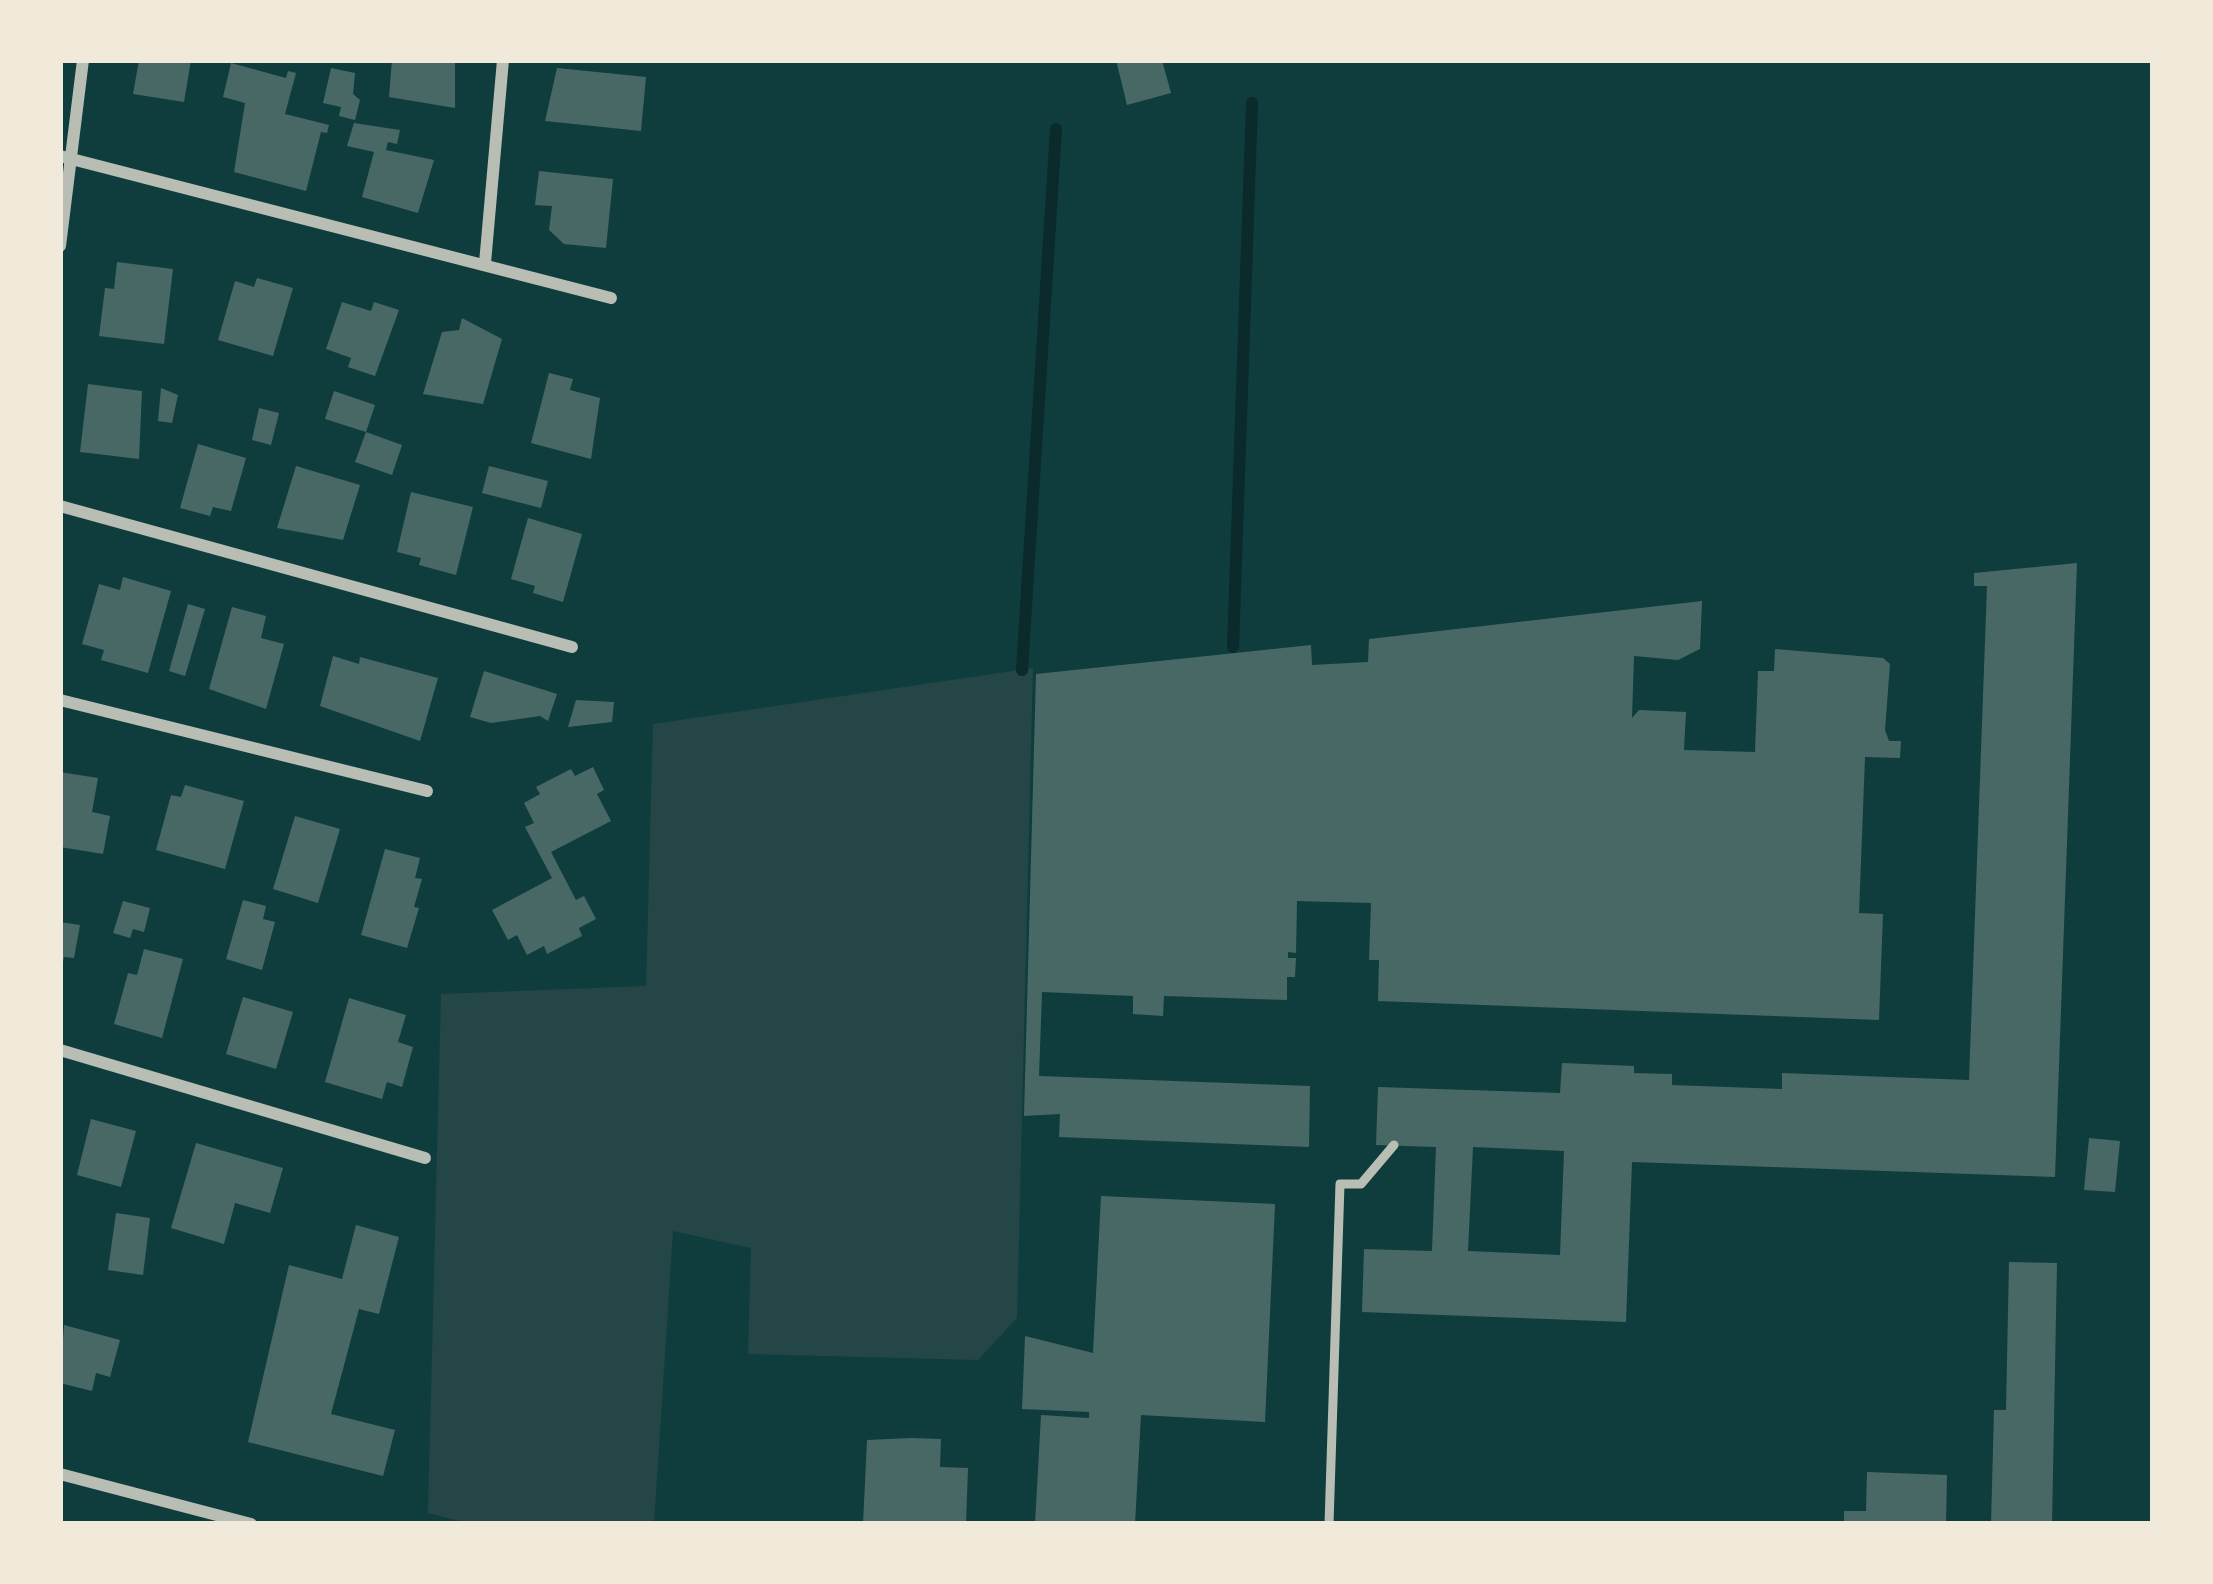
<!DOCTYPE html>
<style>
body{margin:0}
#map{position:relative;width:2213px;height:1584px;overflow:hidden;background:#0f3d3e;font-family:Lato,sans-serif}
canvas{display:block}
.frame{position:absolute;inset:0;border:63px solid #f1e9da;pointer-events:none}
</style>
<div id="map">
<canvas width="2213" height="1584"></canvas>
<div class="frame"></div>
</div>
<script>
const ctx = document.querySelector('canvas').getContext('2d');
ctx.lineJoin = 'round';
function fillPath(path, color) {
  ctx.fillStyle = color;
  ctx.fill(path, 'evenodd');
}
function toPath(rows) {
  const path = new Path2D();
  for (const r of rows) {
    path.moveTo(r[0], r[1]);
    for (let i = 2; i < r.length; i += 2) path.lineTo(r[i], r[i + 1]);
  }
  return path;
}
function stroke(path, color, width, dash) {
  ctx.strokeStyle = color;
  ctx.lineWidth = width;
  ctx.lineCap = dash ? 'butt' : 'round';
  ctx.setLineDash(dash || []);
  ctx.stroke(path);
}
const green = toPath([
 [1033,668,1017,1318,978,1360,748,1354,751,1248,673,1231,654,1524,471,1524,428,1513,441,994,646,986,653,724]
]);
const stream = toPath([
 [1233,647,1252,103],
 [1022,670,1056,129]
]);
const building = toPath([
 [139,60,191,60,184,102,133,94],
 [392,60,455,60,455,108,389,97],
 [1116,60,1162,60,1171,93,1127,105],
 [231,63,286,78,288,71,296,73,285,114,329,125,327,133,321,132,306,191,234,172,245,103,223,97],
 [331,68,355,73,353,94,360,100,355,120,339,116,341,107,323,103],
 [557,68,646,77,641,131,545,121],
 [354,123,400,130,397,144,388,142,386,150,434,160,418,213,362,197,374,152,347,146],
 [539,171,613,179,606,248,564,244,549,230,552,206,535,205],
 [117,262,173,269,164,344,99,336,105,288,114,289],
 [257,278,293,288,273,356,218,340,235,281,254,287],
 [342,302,371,311,374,302,399,310,375,376,348,367,351,358,326,349],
 [462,318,502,339,483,404,423,394,442,332,459,330],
 [549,373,573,379,570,390,600,398,591,459,531,443],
 [88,384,142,391,139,459,80,452],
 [161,388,178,395,172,423,158,421],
 [334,391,375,405,366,432,325,419],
 [259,408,279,413,271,445,252,440],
 [366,432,402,445,392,475,355,462],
 [198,444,246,458,231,511,213,507,210,516,180,508],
 [296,466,360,485,343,540,277,528],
 [489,466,548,481,541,508,482,493],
 [411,492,473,507,456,575,419,565,421,558,397,552],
 [528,518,582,534,563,602,533,593,535,586,511,579],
 [2077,563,2055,1177,1632,1162,1626,1322,1362,1312,1364,1249,1432,1251,1436,1147,1376,1145,1378,1087,1560,1093,1562,1063,1634,1066,1634,1073,1672,1074,1672,1085,1782,1089,1782,1073,1969,1080,1987,586,1974,586,1974,573],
 [1473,1147,1564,1151,1560,1255,1468,1251],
 [123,577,171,591,148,673,101,660,104,650,82,644,99,584,120,590],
 [1702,601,1700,649,1678,660,1634,656,1632,718,1639,710,1686,712,1684,750,1755,752,1758,671,1774,671,1775,649,1883,658,1890,664,1885,730,1889,741,1901,741,1900,758,1865,757,1859,913,1883,914,1879,1020,1378,1001,1379,960,1369,960,1371,903,1297,901,1296,953,1288,952,1288,958,1296,958,1295,977,1287,977,1287,1000,1164,996,1163,1016,1133,1014,1133,996,1042,992,1039,1076,1310,1086,1309,1147,1059,1137,1060,1114,1024,1116,1036,674,1311,645,1312,665,1368,662,1369,639],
 [188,604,205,609,185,676,169,671],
 [232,607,266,616,261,638,284,644,266,709,209,689],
 [333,656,359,664,360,657,438,678,420,741,320,706],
 [484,671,557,694,548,721,540,716,491,723,470,717],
 [576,700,614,702,612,722,568,727],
 [593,767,604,790,597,794,611,821,551,852,576,900,584,896,596,919,579,928,582,936,547,954,544,946,527,955,517,935,508,940,492,910,552,878,525,827,534,823,524,803,540,794,536,787,571,769,575,776],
 [60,772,98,778,92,812,110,816,103,854,60,847],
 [185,785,244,801,225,869,156,850,171,795,181,797],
 [295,816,340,829,318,903,273,889],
 [385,849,420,858,415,878,422,879,414,907,419,908,407,948,361,935],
 [243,900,266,906,263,919,275,922,262,970,226,959],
 [123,901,150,908,144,932,133,929,130,938,113,933],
 [60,922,80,925,74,958,64,957,62,967],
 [144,949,183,959,162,1038,114,1024,128,973,137,975],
 [243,997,293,1012,276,1069,226,1054],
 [349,998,406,1015,398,1042,413,1047,402,1087,387,1082,382,1099,325,1082],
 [91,1119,136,1131,121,1187,77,1175],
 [2089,1138,2120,1141,2115,1192,2084,1190],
 [196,1143,283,1168,270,1213,235,1203,224,1244,171,1228],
 [1101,1196,1275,1204,1265,1422,1141,1415,1135,1524,1035,1524,1041,1415,1089,1418,1089,1412,1022,1409,1025,1336,1093,1353],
 [116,1213,150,1218,143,1275,108,1270],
 [356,1225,399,1237,379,1314,359,1309,331,1414,395,1430,383,1476,248,1442,289,1265,342,1279],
 [2009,1262,2057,1263,2052,1524,1991,1524,1994,1410,2006,1410],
 [64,1325,120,1340,110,1377,96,1373,92,1391,60,1383],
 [911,1438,941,1439,940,1467,968,1468,966,1524,863,1524,867,1440],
 [1867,1472,1947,1475,1946,1524,1844,1524,1844,1511,1866,1511]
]);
const service = toPath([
 [1329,1524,1340,1184,1361,1184,1394,1145]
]);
const minor = toPath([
 [60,156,611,298],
 [60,246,83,60],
 [485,263,503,60],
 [60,506,572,647],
 [60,700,427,791],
 [60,1050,425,1158],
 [60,1474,251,1524]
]);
fillPath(green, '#244646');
stroke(stream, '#0a2a2b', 12);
fillPath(building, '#486865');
stroke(service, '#b8beb3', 9);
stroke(minor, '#b8beb3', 12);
</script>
